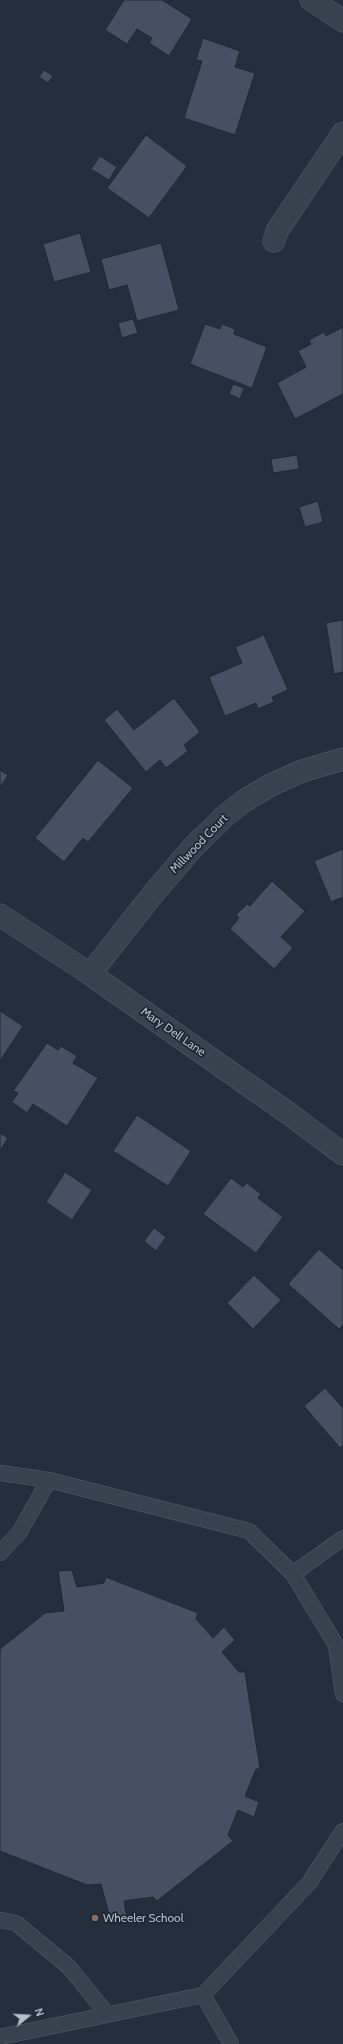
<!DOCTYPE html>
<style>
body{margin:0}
#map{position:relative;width:343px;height:2044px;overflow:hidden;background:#242f3e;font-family:Cabin,sans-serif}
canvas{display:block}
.north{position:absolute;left:8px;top:1996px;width:40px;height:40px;-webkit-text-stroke:3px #1d2633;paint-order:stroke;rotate:72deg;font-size:11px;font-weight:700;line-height:16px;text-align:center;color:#b4bcc9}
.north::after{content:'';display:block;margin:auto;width:14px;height:18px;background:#b4bcc9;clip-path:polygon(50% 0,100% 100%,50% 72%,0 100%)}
</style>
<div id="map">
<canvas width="343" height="2044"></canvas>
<div class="north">N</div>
</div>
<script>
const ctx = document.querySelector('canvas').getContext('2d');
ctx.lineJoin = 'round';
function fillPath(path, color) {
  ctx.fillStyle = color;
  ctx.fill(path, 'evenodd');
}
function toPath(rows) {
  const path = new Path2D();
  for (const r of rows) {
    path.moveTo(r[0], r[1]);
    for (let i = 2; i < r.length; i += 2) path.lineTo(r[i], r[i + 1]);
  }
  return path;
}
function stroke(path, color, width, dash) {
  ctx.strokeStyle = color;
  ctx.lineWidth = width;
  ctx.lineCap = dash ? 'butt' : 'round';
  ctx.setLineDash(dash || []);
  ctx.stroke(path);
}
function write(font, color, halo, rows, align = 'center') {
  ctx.font = font + ' Cabin,sans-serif';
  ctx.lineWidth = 3.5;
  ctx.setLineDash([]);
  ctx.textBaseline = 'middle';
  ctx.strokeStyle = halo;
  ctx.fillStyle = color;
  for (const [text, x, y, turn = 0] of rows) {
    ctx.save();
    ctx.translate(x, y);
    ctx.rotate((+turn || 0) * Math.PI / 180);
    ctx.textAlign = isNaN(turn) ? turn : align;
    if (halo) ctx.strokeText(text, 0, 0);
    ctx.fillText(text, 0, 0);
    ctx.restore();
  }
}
const building = toPath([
 [124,0,162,0,192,19,169,56,149,43,152,38,137,29,127,44,105,30,124,0],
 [203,38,240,51,235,67,255,73,235,135,184,118,202,61,196,60,203,38],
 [44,70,53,76,48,83,39,77,44,70],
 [146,135,187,166,149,218,107,188,146,135],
 [100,156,117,167,109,180,91,169,100,156],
 [80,233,91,272,54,282,43,244,80,233],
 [161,243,179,310,137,321,127,285,109,290,101,259,161,243],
 [133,319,138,333,122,338,118,323,133,319],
 [205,324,220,329,222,324,235,329,234,334,267,347,252,388,190,364,205,324],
 [343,327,343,394,295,419,277,383,306,367,298,351,311,344,309,340,324,332,326,336,343,327],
 [233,384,244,388,240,399,229,394,233,384],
 [297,455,299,469,273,473,271,459,297,455],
 [318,501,323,522,305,527,299,507,318,501],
 [343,620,343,672,334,674,326,623,343,620],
 [264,635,288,690,272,697,274,702,258,709,256,703,225,716,209,677,242,663,235,647,264,635],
 [174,698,200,732,184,745,188,751,166,768,160,760,146,772,104,720,117,709,134,730,174,698],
 [98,760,133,788,88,842,83,838,64,862,35,838,98,760],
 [0,770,8,775,0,788,0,770],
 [343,849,343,897,331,902,314,861,343,849],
 [272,881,305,911,281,937,293,948,274,969,230,929,239,918,236,915,247,904,250,906,272,881],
 [0,1011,23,1026,0,1061,0,1011],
 [47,1043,58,1050,61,1046,77,1056,73,1063,96,1077,99,1076,67,1126,33,1104,27,1113,12,1102,18,1093,13,1091,47,1043],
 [137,1115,191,1151,168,1186,113,1151,137,1115],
 [0,1133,8,1138,0,1151,0,1133],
 [65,1172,92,1190,72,1220,46,1202,65,1172],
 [231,1178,243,1187,247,1183,261,1194,258,1198,283,1217,256,1253,203,1214,231,1178],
 [154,1228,166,1237,156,1251,144,1241,154,1228],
 [319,1249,343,1270,343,1325,339,1329,288,1284,319,1249],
 [254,1275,281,1300,253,1329,227,1303,254,1275],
 [325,1388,343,1408,343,1445,340,1448,304,1406,325,1388],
 [72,1570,77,1587,104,1583,106,1577,198,1613,196,1619,213,1638,224,1627,235,1640,222,1652,239,1672,245,1672,260,1769,256,1769,245,1796,259,1802,254,1817,238,1810,228,1835,233,1841,157,1901,153,1897,124,1901,127,1919,111,1922,101,1884,87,1885,0,1851,0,1649,45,1613,64,1611,58,1571,72,1570]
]);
const service = toPath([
 [0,1473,49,1480,249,1531,293,1574,343,1538],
 [0,1553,19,1533,49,1480],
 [293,1574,336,1645,343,1694],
 [0,1920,16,1923,69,1967,107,2014],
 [203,1995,231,2044],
 [0,2037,203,1995,309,1883,343,1831]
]);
const minor = toPath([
 [311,0,343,21],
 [274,241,277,231,343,133],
 [0,915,90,974,288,1113,343,1154],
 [90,974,153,894,194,846,225,816,244,801,271,785,302,771,343,759]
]);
const markers = [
 [95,1918,4,"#8d6e63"]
];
const streetNames = [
 ["Millwood Court",199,844,-46],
 ["Mary Dell Lane",173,1032,35]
];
const poiNames = [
 ["Wheeler School",103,1918]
];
fillPath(building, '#455162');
stroke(building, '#1f2835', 1);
stroke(service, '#565f6c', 16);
stroke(minor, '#565f6c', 23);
stroke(service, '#38414e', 15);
stroke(minor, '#38414e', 22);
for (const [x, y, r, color] of markers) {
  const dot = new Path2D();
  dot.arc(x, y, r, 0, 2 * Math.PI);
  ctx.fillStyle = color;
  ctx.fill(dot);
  stroke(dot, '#1d2633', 1.5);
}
write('12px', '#b4bcc9', '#1d2633', streetNames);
write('12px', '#b4bcc9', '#1d2633', poiNames, 'left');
</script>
